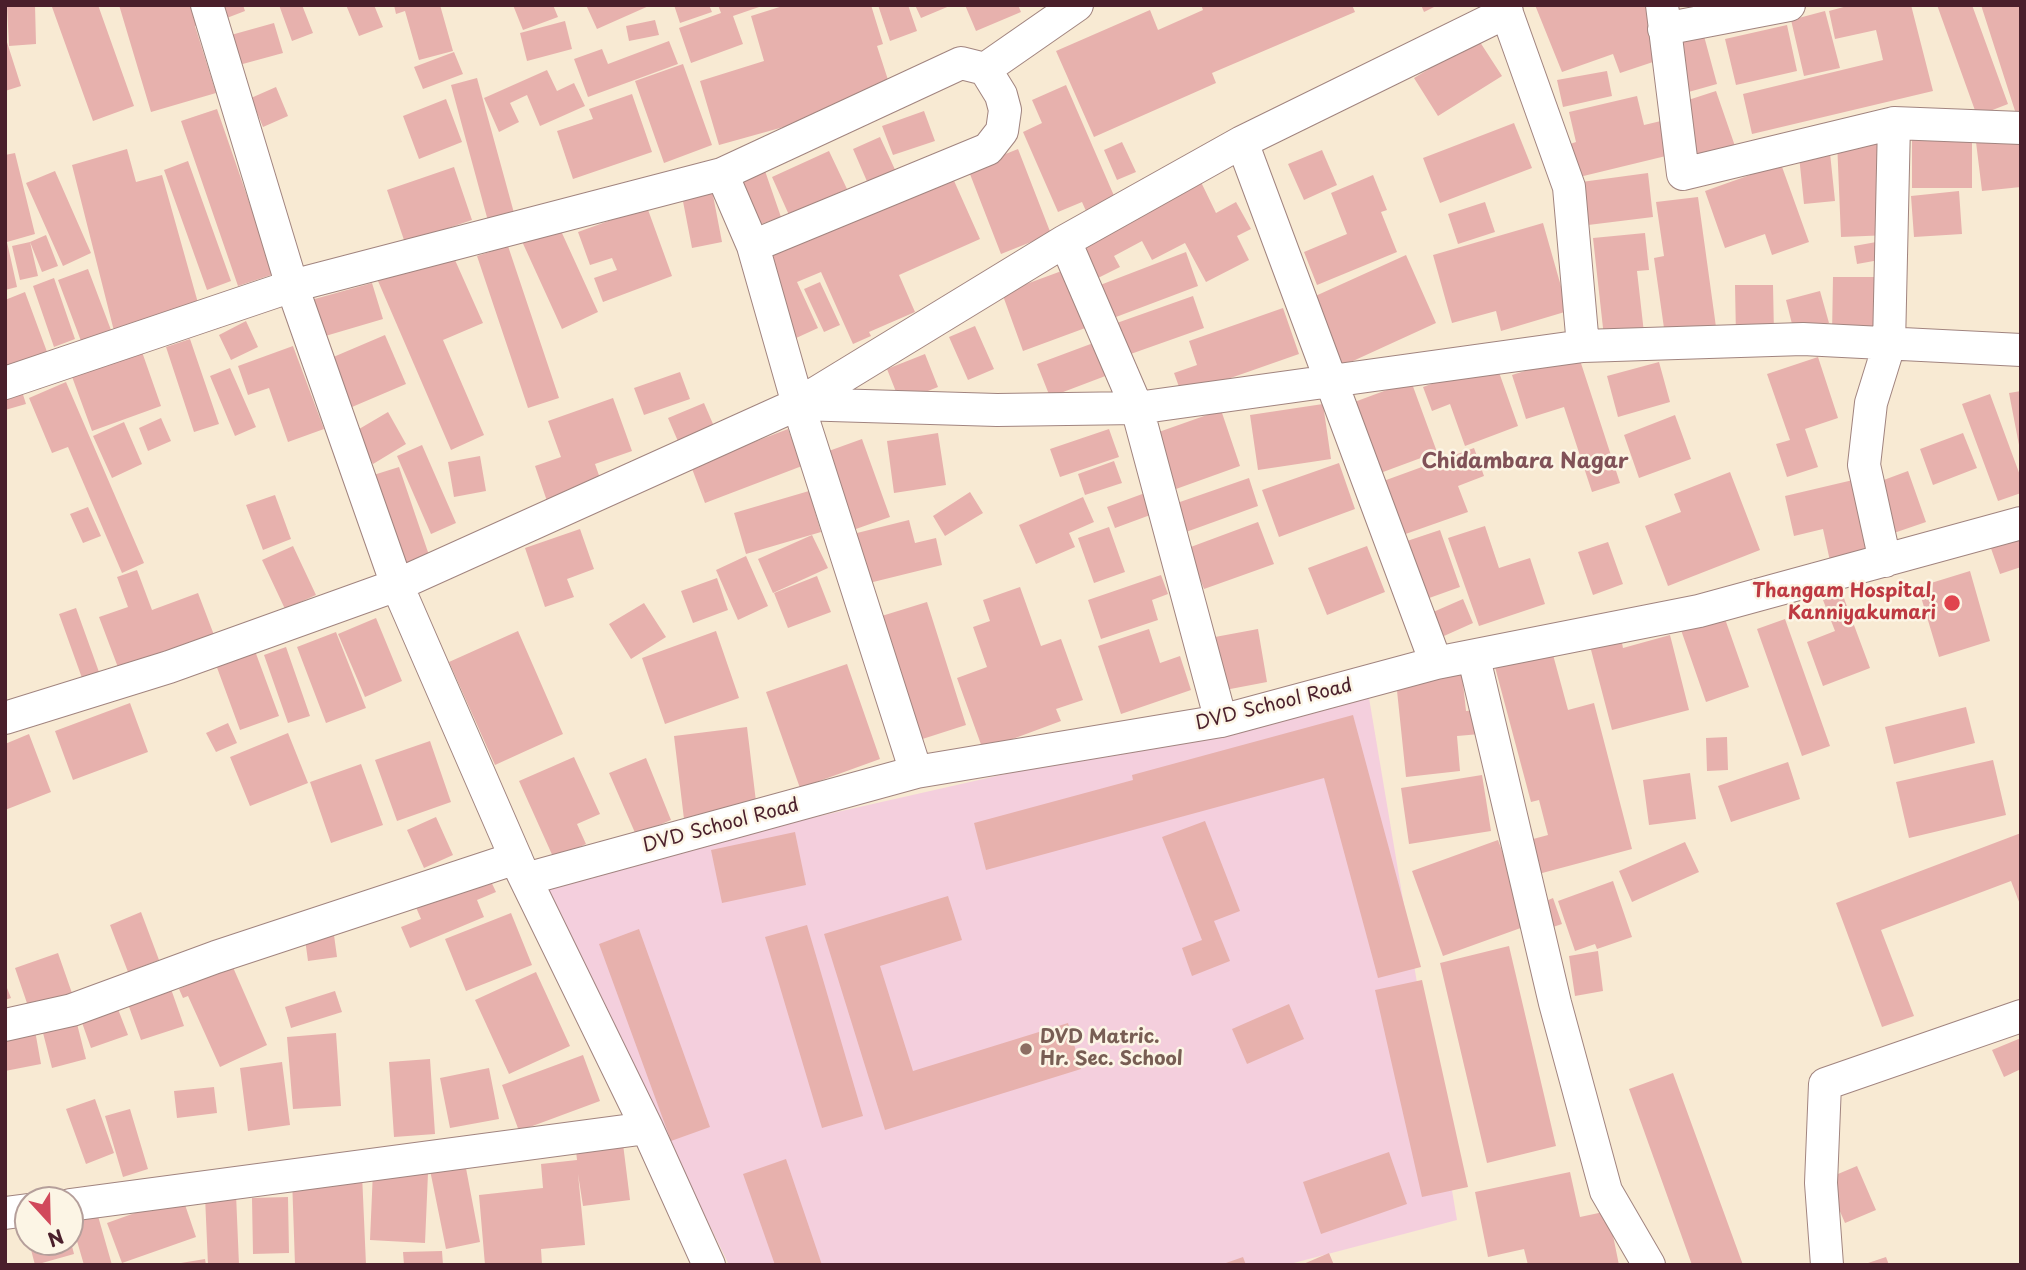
<!DOCTYPE html>
<style>
body{margin:0}
#map{position:relative;width:2026px;height:1270px;overflow:hidden;background:#f8ead3;font-family:"Playpen Sans",sans-serif}
canvas{display:block}
.frame{position:absolute;inset:0;border:7px solid #4a1f2b;pointer-events:none}
.north{position:absolute;left:14px;top:1186px;width:70px;height:70px;box-sizing:border-box;background:#fcf5e5;border:2px solid #b59f9b;border-radius:50%;rotate:158deg;font-size:19px;font-weight:700;line-height:28px;text-align:center;color:#4a1f2b}
.north::after{content:'';display:block;margin:auto;width:24px;height:32px;background:#d1495b;clip-path:polygon(50% 0,100% 100%,50% 72%,0 100%)}
</style>
<div id="map">
<canvas width="2026" height="1270"></canvas>
<div class="frame"></div>
<div class="north">N</div>
</div>
<script>
const ctx = document.querySelector('canvas').getContext('2d');
ctx.lineJoin = 'round';
function fillPath(path, color) {
  ctx.fillStyle = color;
  ctx.fill(path, 'evenodd');
}
function toPath(rows) {
  const path = new Path2D();
  for (const r of rows) {
    path.moveTo(r[0], r[1]);
    for (let i = 2; i < r.length; i += 2) path.lineTo(r[i], r[i + 1]);
  }
  return path;
}
function stroke(path, color, width, dash) {
  ctx.strokeStyle = color;
  ctx.lineWidth = width;
  ctx.lineCap = dash ? 'butt' : 'round';
  ctx.setLineDash(dash || []);
  ctx.stroke(path);
}
function write(font, color, halo, rows, align = 'center') {
  ctx.font = font + ' "Playpen Sans",sans-serif';
  ctx.lineWidth = 5;
  ctx.setLineDash([]);
  ctx.textBaseline = 'middle';
  ctx.strokeStyle = halo;
  ctx.fillStyle = color;
  for (const [text, x, y, turn = 0] of rows) {
    ctx.save();
    ctx.translate(x, y);
    ctx.rotate((+turn || 0) * Math.PI / 180);
    ctx.textAlign = isNaN(turn) ? turn : align;
    if (halo) ctx.strokeText(text, 0, 0);
    ctx.fillText(text, 0, 0);
    ctx.restore();
  }
}
const built = toPath([
 [1368,692,1457,1220,1286,1265,729,1265,541,879]
]);
const building = toPath([
 [7,5,35,5,36,44,9,46],
 [56,5,98,5,134,106,93,121,52,7],
 [119,5,203,5,208,22,195,26,216,93,151,112],
 [213,5,243,5,245,11,219,21],
 [279,5,302,5,313,33,292,41],
 [346,5,374,5,383,27,359,36],
 [394,5,440,5,453,51,419,60,405,11,396,14],
 [513,5,553,5,558,17,523,30],
 [586,5,651,5,597,29],
 [674,5,709,5,712,12,680,23],
 [718,5,762,6,733,16,743,44,691,63,679,28,721,13],
 [786,5,871,5,883,44,877,46,890,86,838,102,841,111,719,145,700,81,764,61,751,16],
 [878,5,908,5,917,31,890,41],
 [915,5,952,5,921,18],
 [965,5,1018,5,1021,12,976,31],
 [1201,5,1352,5,1355,12,1212,73,1216,83,1094,137,1056,51,1150,10,1158,30,1203,10],
 [1421,5,1438,5,1424,12],
 [1535,5,1646,5,1665,58,1620,73,1613,54,1562,72],
 [1851,5,1911,5,1933,91,1752,134,1743,94,1883,60,1876,30,1835,39,1829,11],
 [1937,5,1972,5,2008,104,1977,116],
 [1981,5,2021,5,2021,113,2016,114],
 [1825,11,1840,68,1804,76,1791,20],
 [655,20,659,35,629,41,626,26],
 [565,21,572,49,527,61,520,33],
 [274,23,283,53,239,65,231,35],
 [1787,25,1797,71,1736,85,1725,39],
 [5,36,21,86,5,91],
 [1704,36,1717,84,1685,93,1673,45],
 [1478,39,1502,76,1438,116,1414,78],
 [669,41,678,64,588,97,574,59,602,49,608,64],
 [454,52,463,74,423,89,414,67],
 [683,64,712,145,664,163,635,81],
 [547,70,557,91,574,83,585,106,540,126,527,95,510,103,519,122,499,132,484,98],
 [1607,71,1612,96,1563,107,1557,80],
 [477,78,514,213,488,221,451,85],
 [1066,85,1115,198,1086,211,1082,202,1058,212,1023,132,1042,123,1032,100],
 [276,87,288,116,263,127,251,98],
 [1716,91,1736,149,1699,161,1679,103],
 [632,94,652,152,573,179,557,131,593,119,589,109],
 [1637,96,1644,125,1661,121,1670,155,1571,179,1564,146,1576,142,1569,112],
 [446,99,462,142,419,159,403,116],
 [217,109,274,274,238,286,181,121],
 [924,111,935,141,893,155,882,126],
 [1514,123,1532,168,1440,203,1423,158],
 [1912,136,1972,136,1972,188,1912,188],
 [880,137,897,174,869,186,853,149],
 [2021,137,2021,187,1982,191,1976,142],
 [1886,138,1890,235,1841,237,1837,141],
 [1122,142,1136,172,1117,180,1104,150],
 [127,149,136,182,162,175,200,310,115,335,72,165],
 [1018,149,1051,234,1001,254,968,169],
 [1322,150,1337,185,1304,200,1288,164],
 [829,151,847,189,789,215,772,177],
 [15,153,35,234,7,242,17,287,5,290,5,155],
 [1830,153,1835,201,1804,204,1799,156],
 [188,161,231,281,207,290,164,170],
 [1781,164,1809,242,1772,255,1765,234,1725,248,1705,191],
 [454,167,472,220,405,243,387,190],
 [764,168,781,217,750,228,732,179],
 [55,171,91,253,63,266,26,183],
 [1648,173,1653,217,1580,226,1574,183],
 [951,174,980,239,899,275,915,312,869,332,871,336,853,344,821,272,797,282,818,328,794,339,758,259],
 [1373,175,1387,210,1381,212,1397,252,1317,285,1304,252,1347,234,1331,193],
 [1200,180,1216,213,1236,202,1251,229,1237,236,1249,260,1206,282,1185,243,1152,260,1142,241,1114,256,1120,267,1092,281,1073,244],
 [711,185,722,242,692,248,681,191],
 [1959,191,1962,234,1914,237,1911,196],
 [1698,197,1716,327,1665,335,1654,258,1664,256,1656,202],
 [1485,202,1495,232,1458,244,1448,214],
 [647,207,672,276,603,302,594,278,617,270,612,258,590,265,578,232],
 [556,220,598,312,562,329,520,237],
 [1543,223,1568,311,1501,331,1496,311,1452,323,1433,255],
 [1645,233,1649,270,1637,271,1644,333,1604,337,1593,238],
 [46,235,58,266,42,272,30,242],
 [1882,241,1885,259,1857,264,1854,246],
 [30,242,38,276,20,280,12,246],
 [508,246,559,398,528,408,477,256],
 [451,251,483,323,443,340,484,435,451,450,378,281],
 [1186,252,1198,286,1108,320,1095,287],
 [1406,255,1436,323,1342,366,1311,298],
 [88,269,111,330,81,341,58,280],
 [1067,269,1088,327,1023,351,1002,293],
 [1833,277,1886,277,1884,336,1832,335],
 [54,278,75,339,54,347,33,286],
 [820,282,840,325,824,332,804,289],
 [372,283,383,319,322,337,311,300],
 [1735,285,1773,285,1774,335,1736,337],
 [1820,291,1829,323,1794,332,1786,300],
 [25,292,50,360,5,376,5,300],
 [1193,296,1204,328,1125,356,1114,324],
 [1283,308,1299,354,1182,395,1174,373,1197,365,1189,341],
 [246,321,258,347,231,360,219,335],
 [975,326,994,369,968,380,949,337],
 [385,335,406,384,352,407,331,358],
 [190,339,219,424,194,432,166,347],
 [1096,342,1108,375,1050,397,1037,364],
 [293,346,324,429,288,442,269,388,248,395,238,366],
 [141,349,161,406,92,431,71,374],
 [925,354,938,387,900,402,887,369],
 [1578,354,1620,483,1592,492,1564,407,1526,419,1512,375],
 [1818,357,1838,418,1805,429,1818,467,1787,477,1776,444,1790,440,1767,374],
 [1495,361,1518,426,1465,446,1450,404,1432,411,1423,387],
 [1659,362,1670,402,1618,417,1607,376],
 [230,368,256,427,235,436,210,376],
 [680,372,690,399,644,415,634,388],
 [1411,381,1437,452,1375,475,1349,404],
 [66,382,144,563,122,573,68,447,52,453,29,398],
 [20,385,26,404,5,410,5,389],
 [2021,391,2021,445,2019,445,2009,393],
 [1990,394,2021,478,2021,493,1998,501,1962,404],
 [613,398,632,451,595,464,602,484,548,504,535,466,561,457,548,421],
 [704,403,716,431,680,446,668,418],
 [1323,404,1331,459,1258,470,1250,415],
 [1221,410,1240,466,1176,489,1156,433],
 [388,412,406,444,373,464,354,432],
 [1675,415,1691,459,1639,478,1624,435],
 [161,418,171,441,148,451,139,428],
 [124,422,142,464,112,478,93,436],
 [788,429,802,466,705,503,691,466],
 [1109,429,1119,457,1060,477,1050,449],
 [938,433,946,485,894,493,887,441],
 [1963,433,1977,468,1933,485,1920,449],
 [862,439,890,517,853,530,826,452],
 [422,445,456,523,431,534,397,456],
 [1474,448,1484,476,1458,486,1468,512,1397,537,1378,483],
 [480,456,486,491,454,497,448,462],
 [1114,461,1122,483,1085,495,1078,474],
 [1339,463,1355,509,1279,537,1262,490],
 [399,467,431,561,397,572,364,478],
 [1908,471,1926,522,1891,534,1873,484],
 [1730,472,1760,550,1668,586,1645,526,1681,512,1674,494],
 [1249,478,1258,506,1186,532,1177,503],
 [1853,480,1869,552,1830,561,1823,529,1794,536,1785,496],
 [809,491,821,532,746,554,734,513],
 [970,492,983,513,945,536,933,516],
 [1145,493,1153,514,1115,528,1107,507],
 [275,495,291,539,263,550,246,505],
 [1083,497,1094,522,1069,533,1075,547,1036,564,1019,525],
 [88,507,101,536,83,543,70,514],
 [909,520,915,543,936,538,942,565,861,585,849,535],
 [1258,522,1274,564,1204,589,1188,548],
 [1485,526,1499,568,1530,558,1545,604,1479,626,1448,538],
 [2021,526,2021,567,2000,574,1987,537],
 [1109,527,1125,572,1094,583,1078,538],
 [580,529,594,569,567,579,574,597,545,607,525,548],
 [1440,530,1460,587,1418,602,1398,544],
 [812,535,828,568,773,593,758,559],
 [1608,542,1623,584,1593,595,1578,552],
 [293,546,316,595,285,609,262,560],
 [1367,546,1385,592,1327,615,1308,568],
 [746,556,768,606,738,620,716,570],
 [137,570,152,610,198,593,214,635,119,670,99,617,128,607,117,577],
 [1970,571,1990,641,1939,657,1918,587],
 [1161,575,1168,594,1152,600,1158,620,1101,639,1088,600],
 [817,576,831,612,788,628,774,593],
 [717,578,728,610,693,623,681,591],
 [1020,587,1041,646,1061,639,1083,700,1056,709,1061,721,983,750,957,678,987,667,973,627,990,621,983,600],
 [1842,593,1870,668,1823,686,1807,642,1835,631,1823,600],
 [1463,599,1473,623,1435,640,1424,616],
 [927,602,966,725,910,743,872,619],
 [644,603,666,637,631,659,609,624],
 [76,608,99,672,82,678,59,614],
 [1724,616,1749,687,1706,702,1681,630],
 [376,618,402,681,365,697,338,634],
 [1785,619,1830,746,1802,756,1757,629],
 [1149,629,1160,663,1180,656,1191,690,1121,714,1098,646],
 [1258,629,1267,682,1225,690,1215,637],
 [518,631,563,734,495,765,449,662],
 [716,631,739,698,665,724,642,658],
 [336,632,366,708,326,723,297,647],
 [1670,635,1689,710,1612,730,1590,646,1621,638,1623,648],
 [251,640,279,716,240,730,212,654],
 [286,647,310,716,288,723,264,655],
 [1552,651,1568,710,1594,703,1632,849,1531,876,1522,842,1548,835,1539,800,1531,802,1495,667],
 [847,664,880,759,800,788,766,692],
 [1462,674,1466,711,1477,710,1480,734,1457,736,1460,771,1406,777,1396,681],
 [130,703,148,752,73,780,55,731],
 [1966,707,1975,743,1894,764,1885,727],
 [1353,715,1421,967,1378,978,1324,778,986,870,974,823,1133,780,1132,775],
 [228,723,237,743,216,752,206,733],
 [747,727,757,810,684,819,674,736],
 [288,733,308,783,250,806,230,757],
 [29,734,51,792,5,810,5,744],
 [1727,737,1728,770,1707,771,1706,738],
 [430,741,451,802,397,821,375,760],
 [574,757,600,814,577,824,586,844,554,859,519,781],
 [646,758,671,820,636,835,609,773],
 [1993,760,2006,815,1909,838,1896,782],
 [1788,762,1800,799,1731,822,1718,786],
 [361,764,383,825,331,843,310,782],
 [1690,773,1696,819,1649,825,1643,780],
 [1482,775,1491,831,1409,844,1401,788],
 [436,817,453,855,424,868,407,830],
 [1205,821,1240,911,1214,921,1230,961,1192,976,1182,948,1202,940,1162,837],
 [795,832,806,885,722,903,711,850],
 [2021,833,2021,907,2011,881,1881,930,1914,1016,1882,1027,1836,903],
 [1498,840,1529,925,1443,956,1412,871],
 [1685,842,1699,872,1632,902,1619,871],
 [488,875,496,892,477,900,484,917,410,948,401,927,421,919,415,905],
 [1613,881,1632,937,1597,949,1595,944,1575,951,1558,901],
 [948,896,962,940,880,966,913,1071,1068,1023,1081,1069,885,1130,824,934],
 [1553,898,1562,924,1547,929,1539,904],
 [141,912,159,960,128,972,110,925],
 [511,913,532,965,466,991,445,939],
 [807,925,863,1116,822,1128,765,937],
 [639,929,710,1127,671,1141,599,944],
 [334,935,337,957,308,961,305,939],
 [1509,946,1556,1146,1487,1163,1440,963],
 [1598,951,1603,991,1575,996,1569,956],
 [58,953,73,996,30,1012,15,968],
 [232,965,267,1045,220,1067,188,996,183,998,179,989],
 [536,972,570,1046,509,1074,475,1000],
 [1422,980,1468,1187,1422,1197,1375,990],
 [5,983,11,998,5,1000],
 [171,989,184,1026,141,1040,128,1004],
 [335,991,342,1012,291,1028,285,1007],
 [116,1004,128,1035,91,1048,80,1017],
 [1289,1004,1304,1039,1247,1064,1232,1029],
 [75,1016,86,1059,52,1068,41,1025],
 [34,1025,41,1064,5,1071,5,1030],
 [336,1033,341,1106,293,1109,287,1037],
 [2021,1038,2021,1069,2004,1077,1992,1050],
 [583,1055,600,1101,519,1131,502,1085],
 [430,1059,435,1134,394,1137,389,1062],
 [282,1062,290,1125,248,1131,240,1068],
 [489,1068,499,1119,450,1128,440,1078],
 [1673,1073,1743,1265,1692,1265,1629,1089],
 [214,1087,217,1113,177,1118,174,1091],
 [95,1099,114,1153,86,1164,66,1109],
 [130,1109,148,1169,123,1177,105,1116],
 [623,1144,630,1200,583,1206,578,1174,585,1245,541,1249,542,1265,485,1265,479,1195,543,1188,541,1164,577,1160,576,1151],
 [1389,1152,1407,1204,1321,1234,1303,1182],
 [786,1159,822,1265,775,1265,743,1174],
 [465,1163,480,1242,446,1249,430,1170],
 [1857,1166,1876,1210,1845,1223,1826,1179],
 [373,1171,428,1173,425,1243,370,1240],
 [1570,1172,1580,1217,1608,1211,1619,1265,1528,1265,1524,1249,1488,1257,1475,1192],
 [362,1174,366,1265,295,1265,292,1178],
 [236,1194,239,1265,208,1265,205,1196],
 [182,1196,196,1237,122,1263,107,1223],
 [288,1197,289,1253,253,1254,252,1198],
 [96,1209,112,1265,84,1265,70,1217],
 [29,1242,71,1242,74,1254,35,1265],
 [442,1251,443,1265,404,1265,403,1252],
 [1329,1253,1334,1265,1301,1265],
 [1243,1257,1246,1265,1223,1265,1223,1264],
 [1886,1257,1889,1265,1865,1265,1865,1264],
 [205,1259,206,1265,181,1265,181,1263]
]);
const street = toPath([
 [207,5,292,286,722,174,753,246,798,404,916,772],
 [1504,5,1569,187,1583,346],
 [1662,5,1683,174,1894,123,2021,128],
 [1664,29,1789,5],
 [985,69,1077,5],
 [1242,142,1436,663],
 [722,174,961,63,985,69,1001,95,1005,110,1002,131,988,149,753,246],
 [1065,241,1137,408,1221,721],
 [5,383,292,286,397,585,521,870,647,1128,709,1265],
 [798,404,997,410,1137,408,1583,346,1803,339,2021,350],
 [1885,561,1864,465,1871,403,1889,345,1894,123],
 [1474,658,1555,1003,1606,1191,1649,1265],
 [5,718,169,667,397,585,798,404,1065,241,1242,142,1507,12],
 [526,879,916,772,1221,721,1436,663,1699,611,2021,523],
 [5,1025,72,1010,216,957,516,858],
 [70,1205,647,1128],
 [5,1213,28,1210],
 [1827,1265,1821,1183,1825,1084,2021,1016]
]);
const markers = [
 [1952,603,9,"#e0444e"],
 [1026,1049,7,"#8d6e63"]
];
const healthNames = [
 ["Thangam Hospital,",1936,592],
 ["Kanniyakumari",1936,614]
];
const streetNames = [
 ["DVD School Road",1274,705,-14],
 ["DVD School Road",721,826,-15]
];
const educationNames = [
 ["DVD Matric.",1040,1038],
 ["Hr. Sec. School",1040,1060]
];
const neighbourhoodNames = [
 ["Chidambara Nagar",1525,462]
];
fillPath(built, '#f4cfdd');
fillPath(building, '#e7b1ad');
stroke(street, '#a1847f', 34);
stroke(street, '#fff', 32);
for (const [x, y, r, color] of markers) {
  const dot = new Path2D();
  dot.arc(x, y, r, 0, 2 * Math.PI);
  ctx.fillStyle = color;
  ctx.fill(dot);
  stroke(dot, '#fcf5e5', 2.5);
}
write('bold 19px', '#be3a42', '#fcf5e5', healthNames, 'right');
write('19px', '#4a1f2b', '#fcf5e5', streetNames);
write('bold 19px', '#785e54', '#fcf5e5', educationNames, 'left');
write('bold 21px', '#815258', '#fcf5e5', neighbourhoodNames);
</script>
